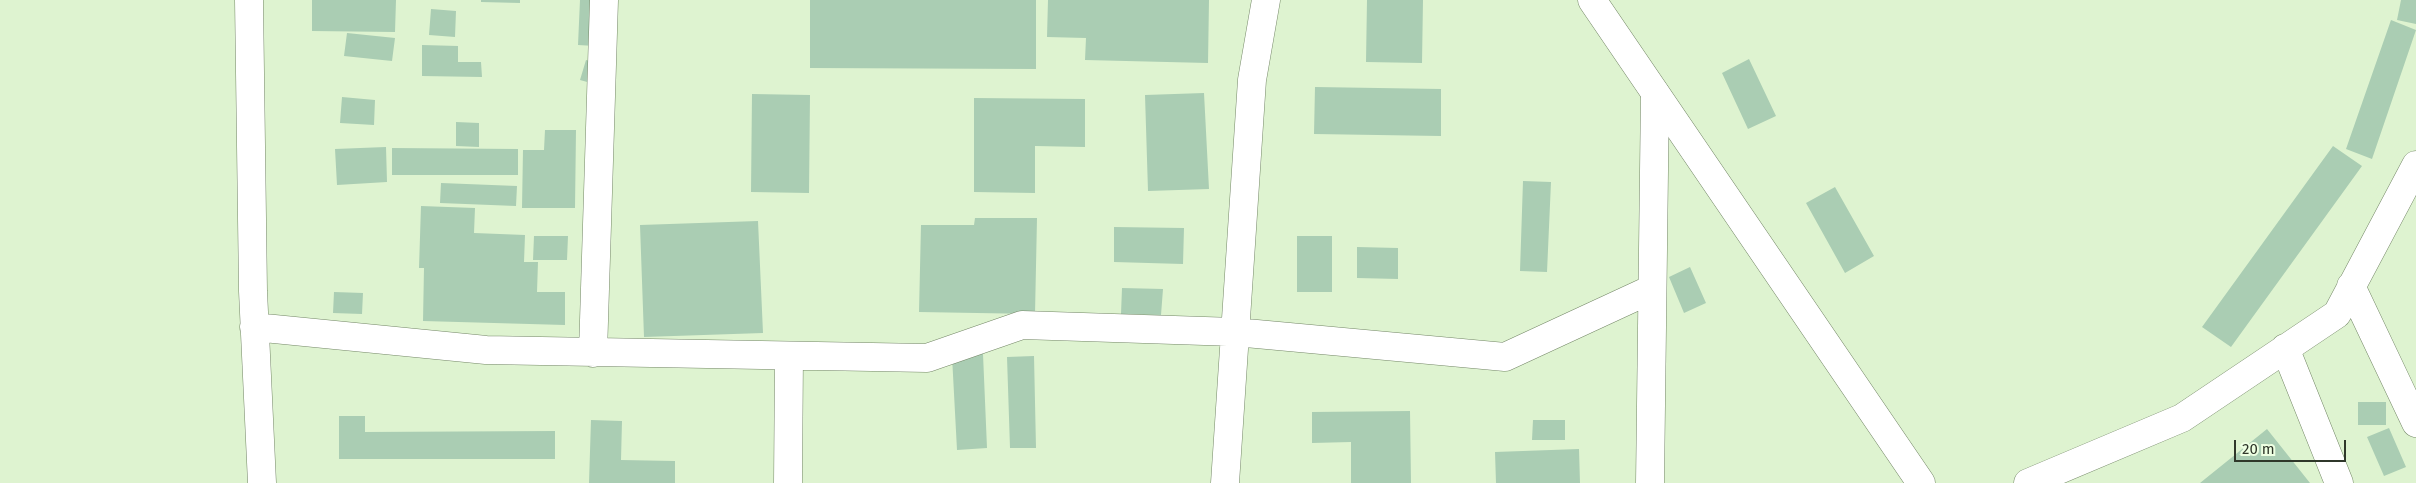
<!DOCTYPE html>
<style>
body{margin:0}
#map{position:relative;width:2416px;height:483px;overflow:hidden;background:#def3d0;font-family:"Fira Sans",sans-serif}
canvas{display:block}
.scale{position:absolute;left:2234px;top:440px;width:112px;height:22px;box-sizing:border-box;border:2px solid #2f372a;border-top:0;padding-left:6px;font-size:15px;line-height:18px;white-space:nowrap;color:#2f372a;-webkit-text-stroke:4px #edffe2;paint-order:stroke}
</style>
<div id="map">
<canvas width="2416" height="483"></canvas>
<div class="scale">20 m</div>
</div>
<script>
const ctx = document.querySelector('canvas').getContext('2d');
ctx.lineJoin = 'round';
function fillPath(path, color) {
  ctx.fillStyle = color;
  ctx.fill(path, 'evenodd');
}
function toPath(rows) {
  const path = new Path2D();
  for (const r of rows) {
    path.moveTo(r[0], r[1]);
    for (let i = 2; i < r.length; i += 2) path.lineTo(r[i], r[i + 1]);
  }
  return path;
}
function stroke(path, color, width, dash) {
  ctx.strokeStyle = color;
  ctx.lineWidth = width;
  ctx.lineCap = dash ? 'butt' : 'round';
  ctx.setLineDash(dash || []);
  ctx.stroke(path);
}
const building = toPath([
 [312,0,396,0,395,32,312,31],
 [481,0,520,0,520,3,481,2],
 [580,0,596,0,595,46,578,45],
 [810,0,1036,0,1036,69,810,68],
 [1048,0,1209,0,1208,63,1085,60,1086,38,1047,37],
 [1367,0,1423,0,1422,63,1366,62],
 [2401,0,2416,0,2416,24,2397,20],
 [431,9,456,11,455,37,429,35],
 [2391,20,2416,30,2372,159,2346,149],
 [347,33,395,38,392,61,344,56],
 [422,45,458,46,458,62,481,62,482,77,422,76],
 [1749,59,1776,116,1748,129,1722,73],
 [586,60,614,67,609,88,580,80],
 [1315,87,1441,89,1441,136,1314,134],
 [1204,93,1209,189,1148,191,1145,95],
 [752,94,810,95,809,193,751,192],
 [342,97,375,100,374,125,340,123],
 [974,98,1085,99,1085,147,1035,146,1035,193,974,192],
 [456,122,479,123,479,147,456,146],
 [545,130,576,130,575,208,522,208,523,150,544,150],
 [2333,146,2362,166,2231,347,2202,327],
 [386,147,387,182,337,185,335,149],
 [392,148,518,149,518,175,392,175],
 [1523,181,1551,182,1547,272,1520,271],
 [441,183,517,186,516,206,440,203],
 [1835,187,1874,256,1845,273,1806,203],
 [421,206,475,208,474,233,525,235,524,262,538,262,537,292,565,292,565,325,423,321,424,268,419,268],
 [975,218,1037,218,1035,314,919,312,921,225,974,225],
 [758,221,763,333,644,337,640,225],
 [1114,227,1184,228,1183,264,1114,262],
 [534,236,568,236,567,260,533,260],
 [1297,236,1332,236,1332,292,1297,292],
 [1357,247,1398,248,1398,279,1357,278],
 [1690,267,1706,303,1684,313,1669,277],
 [1122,288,1163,289,1161,315,1121,314],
 [334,292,363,293,362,314,333,313],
 [983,354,987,448,957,450,952,356],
 [1034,356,1036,448,1010,448,1007,357],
 [2358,402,2386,402,2386,425,2358,425],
 [1410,411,1411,483,1351,483,1351,442,1312,443,1312,412],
 [339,416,365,416,365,432,555,431,555,459,339,459],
 [591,420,622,421,621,460,675,461,675,483,589,483],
 [1533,420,1565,420,1565,440,1532,440],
 [2389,428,2406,467,2384,476,2367,437],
 [2267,429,2310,483,2200,483],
 [1579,449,1580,483,1496,483,1495,452]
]);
const street = toPath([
 [249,0,253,291,262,483],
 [2351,286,2416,423],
 [254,327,486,350,927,358,1022,325,1235,332,1505,357,1652,289],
 [2285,348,2339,483],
 [593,353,604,0],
 [788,483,789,356],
 [1225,483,1252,80,1266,0],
 [1650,483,1655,93],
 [2028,483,2182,418,2337,314,2416,165]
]);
const secondary = toPath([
 [1592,0,1921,483]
]);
fillPath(building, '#aacdb3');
stroke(street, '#748767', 29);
stroke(secondary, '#748767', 29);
stroke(street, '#fff', 28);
stroke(secondary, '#fff', 28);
</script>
